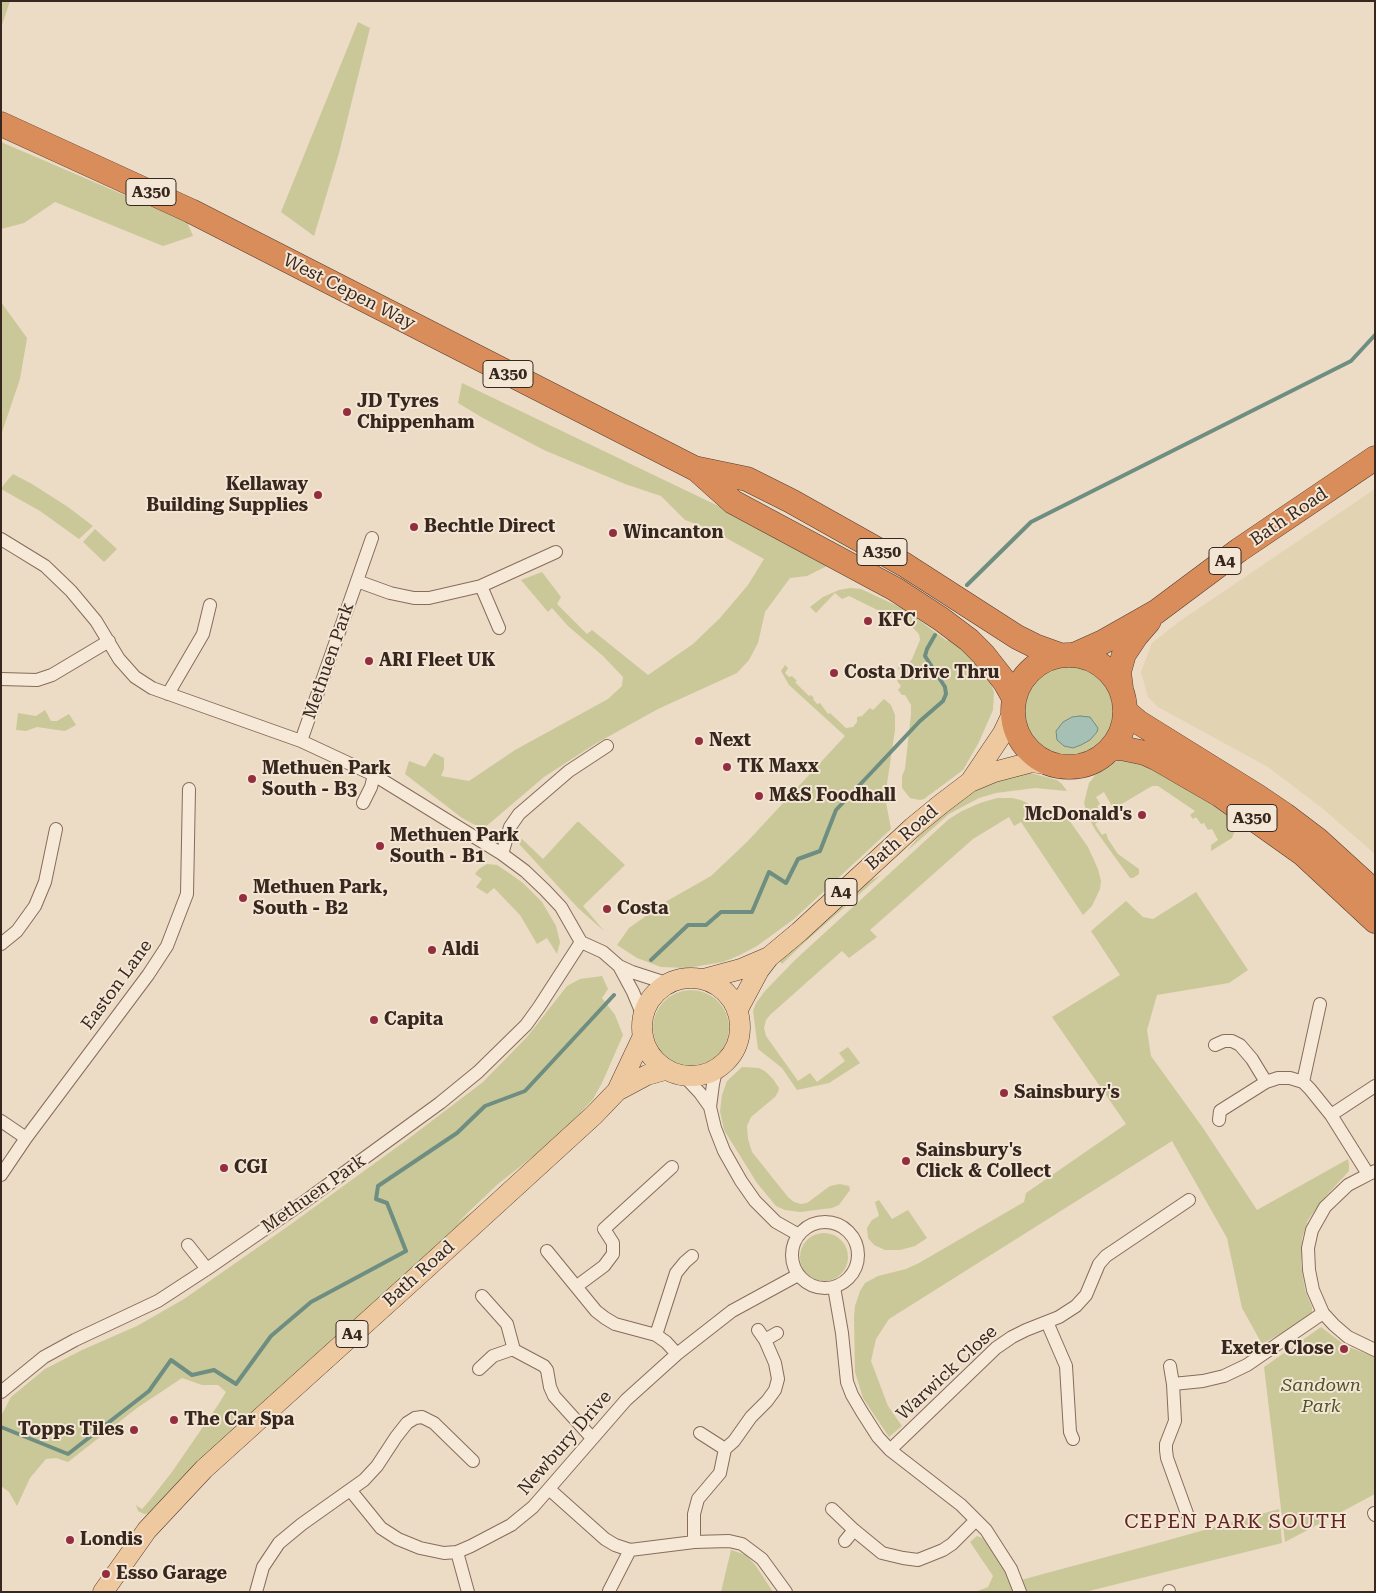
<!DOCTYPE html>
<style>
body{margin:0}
#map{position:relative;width:1376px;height:1593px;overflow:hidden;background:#ecdbc5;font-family:"Roboto Serif",serif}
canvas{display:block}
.frame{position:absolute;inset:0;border:2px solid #37271f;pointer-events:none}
</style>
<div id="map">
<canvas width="1376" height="1593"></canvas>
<div class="frame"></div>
</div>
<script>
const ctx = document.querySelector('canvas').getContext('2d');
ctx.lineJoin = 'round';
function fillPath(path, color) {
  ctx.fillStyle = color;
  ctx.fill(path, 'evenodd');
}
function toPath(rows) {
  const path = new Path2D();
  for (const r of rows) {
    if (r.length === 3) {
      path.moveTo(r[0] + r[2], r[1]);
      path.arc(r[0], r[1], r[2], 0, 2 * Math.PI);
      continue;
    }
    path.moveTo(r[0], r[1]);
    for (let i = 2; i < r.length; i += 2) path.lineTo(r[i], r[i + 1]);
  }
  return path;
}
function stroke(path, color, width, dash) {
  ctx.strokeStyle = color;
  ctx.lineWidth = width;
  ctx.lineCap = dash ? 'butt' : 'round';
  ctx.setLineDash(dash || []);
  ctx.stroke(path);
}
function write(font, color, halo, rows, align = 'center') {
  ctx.font = font + ' "Roboto Serif",serif';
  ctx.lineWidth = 4;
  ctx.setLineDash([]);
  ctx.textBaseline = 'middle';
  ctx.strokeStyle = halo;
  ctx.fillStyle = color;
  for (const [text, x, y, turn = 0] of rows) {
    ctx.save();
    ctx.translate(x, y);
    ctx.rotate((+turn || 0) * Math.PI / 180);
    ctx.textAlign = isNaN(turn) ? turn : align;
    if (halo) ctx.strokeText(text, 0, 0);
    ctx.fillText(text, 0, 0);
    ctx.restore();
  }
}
const farmland = toPath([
 [1375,489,1375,854,1322,808,1268,767,1158,707,1148,697,1141,672,1152,643,1180,621]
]);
const green = toPath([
 [1,1,10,1,1,28],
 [358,22,370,28,339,153,314,236,281,212],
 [1,142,187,222,193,236,163,246,55,202,24,223,1,229],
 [1,302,27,338,20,379,1,435],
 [462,383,835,562,807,576,790,578,765,612,758,643,749,660,737,673,658,709,595,744,544,777,483,829,462,818,405,774,409,761,425,767,434,753,444,758,444,769,441,776,469,781,515,750,608,699,622,686,623,677,603,656,568,626,552,608,548,612,521,580,542,572,561,597,557,604,587,634,592,630,648,675,693,644,720,618,748,585,764,559,712,530,685,520,661,496,625,484,544,450,483,418,458,403],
 [13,474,32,484,68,507,93,526,79,539,40,511,1,489,5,483],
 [95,529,117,549,104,562,83,542],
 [850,588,861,589,904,609,947,641,950,636,961,644,989,679,994,692,993,710,979,742,963,770,924,799,920,800,910,798,902,788,902,776,905,769,911,714,911,705,905,695,902,695,898,690,901,686,897,681,899,679,901,680,907,673,897,668,907,666,912,659,920,640,919,634,912,627,849,596,842,599,835,593,816,613,810,607,823,597,839,590],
 [1066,711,47],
 [785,665,788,668,785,673,789,677,792,676,797,681,795,682,809,696,811,695,814,698,813,699,817,704,820,703,828,714,830,713,846,728,853,727,857,722,857,717,862,716,870,708,873,710,884,699,891,705,895,715,895,730,885,797,891,829,794,919,757,946,740,955,723,962,687,968,661,967,637,958,617,945,629,928,667,901,711,876,747,842,845,736,789,685,781,671],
 [45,710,51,721,57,721,69,714,76,725,65,731,37,727,26,731,16,730,18,713,36,716],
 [1126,759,1136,760,1244,820,1238,823,1232,838,1211,851,1211,845,1218,840,1212,829,1208,830,1204,823,1201,824,1196,817,1193,819,1190,815,1195,811,1158,786,1152,786,1120,805,1113,808,1104,792,1096,797,1100,804,1097,806,1104,818,1095,824,1102,835,1106,833,1108,839,1118,854,1139,869,1139,874,1133,878,1130,878,1096,831,1088,817,1084,803,1089,783,1101,768,1108,764],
 [1031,773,1057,780,1062,784,1067,791,1035,788,996,793,979,798,949,814,907,851,928,825,959,800,984,786,1017,774],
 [997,798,1012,798,1021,800,1037,808,1062,815,1069,820,1088,847,1098,869,1101,881,1100,889,1092,906,1083,915,1021,822,1014,826,1009,817,973,839,870,930,877,937,849,958,842,951,770,1015,766,1020,764,1028,766,1036,798,1081,810,1073,817,1082,845,1061,839,1053,848,1047,860,1063,829,1083,797,1090,782,1068,758,1049,753,1011,756,1003,765,991,795,960,949,819,962,811,980,803],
 [577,822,579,822,625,865,583,906,604,931,578,908,520,845,519,840,522,839,543,859],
 [487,864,497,865,509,873,523,883,542,902,556,926,560,942,557,954,547,938,537,944,520,915,494,888,487,894,476,887,482,879,475,874,479,869],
 [881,875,804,943,782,964,779,960,862,885],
 [1196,892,1248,970,1229,983,1157,995,1147,1030,1151,1056,1203,1128,1257,1210,1348,1159,1349,1165,1349,1171,1325,1197,1308,1220,1302,1238,1301,1264,1305,1290,1312,1307,1312,1313,1307,1319,1262,1344,1242,1308,1227,1238,1172,1141,889,1319,876,1339,871,1361,888,1406,902,1426,889,1437,863,1398,855,1372,854,1317,855,1306,860,1291,865,1283,878,1276,906,1269,919,1263,1024,1202,1026,1193,1126,1124,1052,1017,1120,975,1091,931,1126,901,1143,917,1153,919],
 [602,976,608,989,602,998,615,1015,623,1035,602,1083,593,1099,560,1135,498,1184,457,1223,496,1194,153,1513,144,1514,138,1511,136,1505,142,1509,150,1500,172,1472,218,1405,226,1392,218,1385,202,1385,182,1378,137,1408,68,1462,56,1458,46,1459,30,1478,17,1506,9,1492,1,1486,1,1416,11,1397,45,1369,82,1350,137,1326,184,1299,287,1227,408,1139,483,1082,527,1037,567,986,580,979],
 [691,1028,38],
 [742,1067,759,1068,766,1072,773,1079,779,1088,778,1092,775,1097,751,1117,747,1126,748,1139,752,1152,788,1197,794,1202,801,1204,807,1203,830,1186,840,1184,849,1186,850,1190,839,1205,832,1208,800,1212,785,1210,776,1206,757,1183,724,1130,720,1111,722,1095,727,1081],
 [879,1200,892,1219,908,1210,927,1238,915,1246,900,1250,885,1250,874,1245,868,1238,867,1228,872,1220,879,1216,875,1202],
 [824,1257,24],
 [1321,1327,1346,1346,1375,1357,1375,1494,1285,1542,1264,1367],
 [1279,1509,1282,1543,1085,1592,975,1592,988,1587,993,1576,970,1542,977,1536,1000,1545,1021,1580,1158,1543],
 [731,1550,746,1555,756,1566,773,1592,721,1592]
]);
const water = toPath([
 [1080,716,1090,717,1098,728,1097,732,1090,740,1081,745,1073,748,1064,746,1057,740,1056,731,1063,722,1072,717,1080,716]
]);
const stream = toPath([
 [967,585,1031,522,1351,361,1375,335],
 [651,960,688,925,706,925,721,912,752,912,769,872,786,883,798,859,820,851,836,810,920,721,943,701,946,694,945,687,925,656,927,649,935,635],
 [1,1427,68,1454,149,1391,171,1360,192,1375,214,1370,236,1384,271,1336,311,1302,406,1251,387,1203,376,1199,378,1186,457,1133,485,1106,525,1091,614,995]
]);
const street = toPath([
 [1,539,45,566,71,591,96,621,119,659,135,677,152,688,301,741,374,775,502,854,525,871,545,890,561,907,581,942,603,952,619,966,633,992,643,1016],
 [357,581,390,593,414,598,429,598,481,586,556,552],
 [481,586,499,628],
 [1,679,37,680,52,675,109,641],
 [168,694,203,634,210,605],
 [301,741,372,538],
 [363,803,371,787,374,775],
 [502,854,510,827,519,814,569,771,607,746],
 [1,944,17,931,35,906,45,882,56,829],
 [619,966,632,972,669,984],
 [1215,1045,1224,1041,1232,1041,1240,1045,1252,1059,1266,1082],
 [717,1067,713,1084,710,1107,715,1128,724,1151,741,1181,755,1201,776,1222,799,1235],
 [684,1076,700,1093,710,1107],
 [1303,1082,1320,1004],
 [1331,1115,1375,1086],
 [1219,1120,1220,1111,1266,1082,1278,1078,1290,1078,1303,1082,1310,1089,1331,1115,1368,1174],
 [1,1121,26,1138],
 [1375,1171,1348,1185,1325,1207,1312,1230,1308,1248,1309,1270,1313,1290,1323,1313,1334,1325,1348,1337,1375,1350],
 [1,1175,26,1138,148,975,167,946,187,894,189,789],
 [825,1255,33],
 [188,1245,207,1269],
 [547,1251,596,1311,605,1318,615,1324,656,1335,666,1342,677,1354],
 [577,1286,604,1266,613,1254,613,1243,604,1229,672,1167],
 [834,1287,842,1333,847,1382,852,1395,862,1412,878,1437,890,1450,961,1505,986,1530,1011,1569,1020,1592],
 [482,1296,507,1324,514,1350,544,1366,547,1370,550,1387,554,1396,592,1438],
 [1047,1322,1066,1366,1070,1432,1073,1439],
 [656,1335,676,1273,685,1262,692,1256],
 [765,1340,777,1333],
 [1170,1366,1173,1384],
 [479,1369,493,1356,513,1349],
 [1,1392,44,1357,75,1340,158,1301,207,1269,304,1202,440,1103,478,1072,526,1025,539,1007,581,942],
 [700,1433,725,1449],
 [890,1450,996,1348,1012,1337,1026,1330,1059,1317,1076,1306,1086,1295,1099,1264,1106,1256,1189,1200],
 [549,1489,605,1539,615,1545,630,1550,694,1542,729,1541,742,1544,762,1559,786,1592],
 [351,1491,381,1528,398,1539,420,1548,444,1553,457,1552,471,1546,511,1525,533,1507,626,1400,677,1354,732,1311,798,1275],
 [832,1509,854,1530],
 [1374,1513,1375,1515],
 [1189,1519,1167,1458,1166,1450,1166,1444,1175,1421,1173,1384,1203,1381,1224,1376,1247,1365,1323,1313],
 [845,1541,854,1530,882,1553,903,1558,918,1560,943,1550,952,1544,976,1520],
 [694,1542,694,1514,698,1499,720,1473,725,1449,734,1441,751,1417,767,1401,775,1390,778,1379,775,1363,765,1340,758,1330],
 [457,1552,468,1592],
 [609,1591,630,1550],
 [1169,1591,1169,1592],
 [256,1592,263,1567,279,1543,302,1524,364,1480,377,1466,396,1437,407,1423,415,1418,422,1417,434,1423,473,1461]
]);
const primary = toPath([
 [970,782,1003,733,1012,714],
 [691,1027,49],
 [704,979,741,969,769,957],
 [737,1011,759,970,769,957,799,932,913,827,941,804,970,782,994,772,1032,762,1051,765],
 [617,1091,643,1036],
 [103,1592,147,1530,204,1469,421,1273,594,1115,617,1091,647,1075,665,1070]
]);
const highway = toPath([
 [1,124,191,211,694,468,747,479,791,501,905,565,1017,637,1035,646,1060,655],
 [695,468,733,502,895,589,941,619,969,640,983,654,1005,682,1014,698],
 [1069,711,56],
 [1074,655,1103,642,1156,612,1239,550,1375,458],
 [1121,688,1119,672,1124,654,1136,636,1149,621],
 [1125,711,1138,722,1257,796,1285,815,1318,840,1375,892],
 [1111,749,1121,748,1145,753,1156,758,1220,795,1303,854,1375,921]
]);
const markers = [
 [347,412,5,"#932e3f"],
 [318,495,5,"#932e3f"],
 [414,527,5,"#932e3f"],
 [613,533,5,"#932e3f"],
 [868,621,5,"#932e3f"],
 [369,661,5,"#932e3f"],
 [834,673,5,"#932e3f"],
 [699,741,5,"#932e3f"],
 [727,767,5,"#932e3f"],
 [252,779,5,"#932e3f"],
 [759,796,5,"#932e3f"],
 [1142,815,5,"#932e3f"],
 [380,846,5,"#932e3f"],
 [243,898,5,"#932e3f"],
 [607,909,5,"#932e3f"],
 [432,950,5,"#932e3f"],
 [374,1020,5,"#932e3f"],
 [1004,1093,5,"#932e3f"],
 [906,1161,5,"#932e3f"],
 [224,1168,5,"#932e3f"],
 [1344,1349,5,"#932e3f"],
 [174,1420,5,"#932e3f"],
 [134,1430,5,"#932e3f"],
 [70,1540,5,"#932e3f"],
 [106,1574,5,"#932e3f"]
];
const shields = [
 [151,192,50],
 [508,374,50],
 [882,552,50],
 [1225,561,32],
 [1252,818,50],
 [841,892,32],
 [352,1334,32]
];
const shieldNames = [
 ["A350",151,192],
 ["A350",508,374],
 ["A350",882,552],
 ["A4",1225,561],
 ["A350",1252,818],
 ["A4",841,892],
 ["A4",352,1334]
];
const streetNames = [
 ["West Cepen Way",349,292,27],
 ["Bath Road",1289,517,-34],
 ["Methuen Park",329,661,-71],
 ["Bath Road",902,838,-41],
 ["Easton Lane",117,985,-54],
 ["Methuen Park",314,1194,-35],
 ["Bath Road",419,1274,-42],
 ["Warwick Close",947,1373,-43],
 ["Newbury Drive",565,1443,-49]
];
const poiNames = [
 ["JD Tyres",357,402],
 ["Chippenham",357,423],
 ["Kellaway",308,485,"right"],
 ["Building Supplies",308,506,"right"],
 ["Bechtle Direct",424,527],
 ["Wincanton",623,533],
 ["KFC",878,621],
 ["ARI Fleet UK",379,661],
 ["Costa Drive Thru",844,673],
 ["Next",709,741],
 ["TK Maxx",737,767],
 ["Methuen Park",262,769],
 ["South - B3",262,790],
 ["M&S Foodhall",769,796],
 ["McDonald's",1132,815,"right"],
 ["Methuen Park",390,836],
 ["South - B1",390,857],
 ["Methuen Park,",253,888],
 ["South - B2",253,909],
 ["Costa",617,909],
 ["Aldi",442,950],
 ["Capita",384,1020],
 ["Sainsbury's",1014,1093],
 ["Sainsbury's",916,1151],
 ["Click & Collect",916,1172],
 ["CGI",234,1168],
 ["Exeter Close",1334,1349,"right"],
 ["The Car Spa",184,1420],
 ["Topps Tiles",124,1430,"right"],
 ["Londis",80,1540],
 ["Esso Garage",116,1574]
];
const parkNames = [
 ["Sandown",1321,1386],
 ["Park",1321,1407]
];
const quarterNames = [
 ["CEPEN PARK SOUTH",1236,1522]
];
fillPath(farmland, '#e2d3b3');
fillPath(green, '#cac899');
fillPath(water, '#a7c0b5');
stroke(water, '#6e8e81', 1);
stroke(stream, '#6e8e81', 4);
stroke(street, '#876c5c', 14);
stroke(primary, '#553b30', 21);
stroke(highway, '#553b30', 25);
stroke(street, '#f7e9d8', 12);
stroke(primary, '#eec99f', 20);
stroke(highway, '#d88d5a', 24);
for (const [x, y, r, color] of markers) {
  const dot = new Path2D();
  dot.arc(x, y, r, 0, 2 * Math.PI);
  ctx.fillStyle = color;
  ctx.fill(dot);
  stroke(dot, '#f4e6d4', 2);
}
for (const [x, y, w] of shields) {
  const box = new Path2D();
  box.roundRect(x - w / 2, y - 13.5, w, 27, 4);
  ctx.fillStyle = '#f4e6d4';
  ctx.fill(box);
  stroke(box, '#37271f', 1);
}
write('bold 16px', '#37271f', null, shieldNames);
write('18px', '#37271f', '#f4e6d4', streetNames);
write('bold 18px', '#37271f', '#f4e6d4', poiNames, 'left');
write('italic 18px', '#4f5327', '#f4e6d4', parkNames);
ctx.letterSpacing = '1px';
write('20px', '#622420', '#f4e6d4', quarterNames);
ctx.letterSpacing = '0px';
</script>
